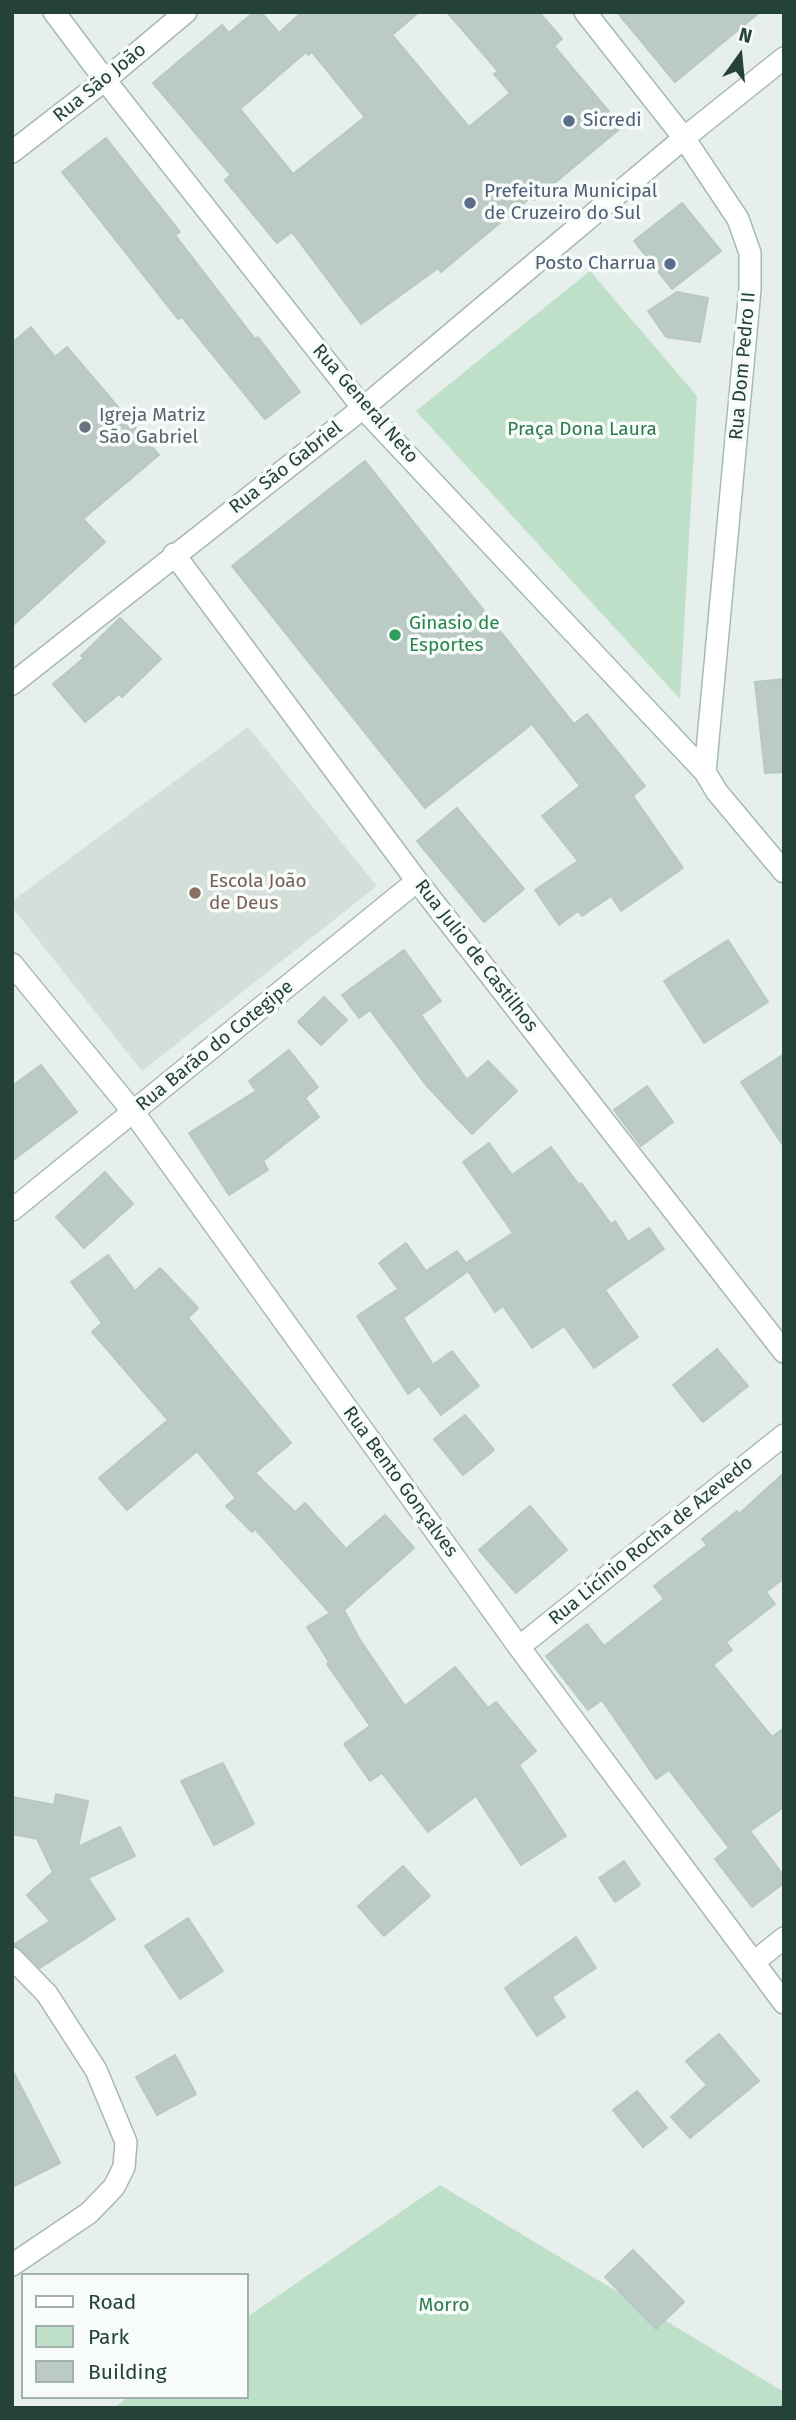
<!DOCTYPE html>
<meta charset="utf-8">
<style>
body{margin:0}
#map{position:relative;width:796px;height:2420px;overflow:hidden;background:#e6efeb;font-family:"Fira Sans",sans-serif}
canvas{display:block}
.frame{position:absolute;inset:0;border:14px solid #24423a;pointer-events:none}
.legend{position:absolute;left:21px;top:2273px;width:228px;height:126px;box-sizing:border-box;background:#f7fbf9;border:2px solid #a3b1ad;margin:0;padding:9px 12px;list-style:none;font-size:21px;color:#24423a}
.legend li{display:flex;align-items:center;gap:14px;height:35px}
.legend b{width:35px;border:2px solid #a3b1ad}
.north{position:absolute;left:705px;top:21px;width:70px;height:70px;-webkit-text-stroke:5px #f7fbf9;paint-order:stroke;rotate:15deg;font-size:19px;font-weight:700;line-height:28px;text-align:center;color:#24423a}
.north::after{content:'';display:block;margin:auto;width:24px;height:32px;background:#24423a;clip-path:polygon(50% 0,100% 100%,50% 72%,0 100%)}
</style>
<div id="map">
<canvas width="796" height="2420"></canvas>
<div class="frame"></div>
<ul class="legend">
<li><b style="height:9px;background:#fff"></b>Road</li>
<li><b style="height:19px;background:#bfe0c8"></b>Park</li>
<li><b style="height:19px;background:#bbcac4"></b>Building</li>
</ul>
<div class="north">N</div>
</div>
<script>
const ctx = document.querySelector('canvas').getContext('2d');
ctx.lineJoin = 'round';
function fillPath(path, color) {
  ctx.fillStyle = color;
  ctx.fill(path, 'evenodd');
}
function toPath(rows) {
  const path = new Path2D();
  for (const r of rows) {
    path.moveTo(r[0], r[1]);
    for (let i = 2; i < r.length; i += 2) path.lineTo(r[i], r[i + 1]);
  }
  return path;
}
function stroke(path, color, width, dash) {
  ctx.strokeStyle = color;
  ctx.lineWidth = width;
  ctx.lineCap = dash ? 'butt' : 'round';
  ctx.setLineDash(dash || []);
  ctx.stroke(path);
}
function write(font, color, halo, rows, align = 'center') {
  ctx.font = font + ' "Fira Sans",sans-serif';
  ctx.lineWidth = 7;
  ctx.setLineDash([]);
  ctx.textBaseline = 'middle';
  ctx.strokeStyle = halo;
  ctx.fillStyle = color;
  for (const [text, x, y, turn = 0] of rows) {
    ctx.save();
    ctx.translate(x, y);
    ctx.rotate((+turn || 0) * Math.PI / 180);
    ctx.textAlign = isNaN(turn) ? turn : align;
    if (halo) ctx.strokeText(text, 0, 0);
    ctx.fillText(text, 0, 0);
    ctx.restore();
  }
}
const built = toPath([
 [248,727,377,886,142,1071,12,907,12,901]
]);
const green = toPath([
 [590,271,697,396,680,699,416,411],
 [440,2185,784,2392,784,2408,113,2408,129,2397,247,2397,247,2317]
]);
const building = toPath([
 [254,12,261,12,279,33,302,12,419,12,392,35,469,127,510,93,494,74,498,71,447,12,539,12,562,39,554,46,622,127,534,200,531,197,441,272,438,268,361,324,292,232,277,243,225,180,231,175,153,83,222,25,229,33,254,12],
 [306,52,308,55,312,52,365,117,293,174,240,109,306,52],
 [617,12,760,12,675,82,617,12],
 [106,138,180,232,175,235,255,339,258,337,300,392,265,419,182,317,178,319,62,172,106,138],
 [682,203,721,251,672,289,634,241,682,203],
 [677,292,708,298,700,342,666,337,648,311,677,292],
 [31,327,55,357,67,347,159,455,83,519,105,542,12,626,12,343,31,327],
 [365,461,574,724,587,714,645,786,633,796,683,868,621,911,611,896,582,916,578,911,559,925,535,890,578,861,542,816,580,786,532,724,425,808,232,566,365,461],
 [120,618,161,659,122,697,119,694,85,722,53,684,84,658,81,656,120,618],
 [784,679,784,772,765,773,755,682,784,679],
 [457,808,524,889,484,922,417,841,457,808],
 [728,940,768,1002,704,1043,664,981,728,940],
 [404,950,441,1001,421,1015,467,1080,488,1061,517,1091,472,1134,426,1085,370,1010,359,1018,342,995,404,950],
 [324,997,347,1020,321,1045,298,1022,324,997],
 [289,1050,318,1087,305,1098,319,1117,263,1161,268,1170,229,1195,189,1133,256,1091,249,1081,289,1050],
 [784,1054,784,1147,741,1082,784,1054],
 [41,1065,77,1112,12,1161,12,1086,41,1065],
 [647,1086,673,1122,641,1146,614,1110,647,1086],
 [489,1143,512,1175,551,1147,579,1185,581,1183,611,1224,615,1221,628,1242,649,1228,664,1249,605,1290,638,1337,594,1368,564,1326,532,1348,503,1306,495,1312,468,1271,403,1318,433,1365,452,1351,479,1386,441,1415,419,1386,408,1394,357,1316,398,1289,379,1263,406,1243,426,1271,457,1251,466,1263,513,1233,463,1162,489,1143],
 [105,1172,133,1204,84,1248,56,1217,105,1172],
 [108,1255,135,1291,160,1268,198,1308,188,1318,291,1443,255,1473,295,1512,305,1503,346,1549,385,1515,414,1548,344,1610,360,1640,405,1706,455,1667,488,1708,496,1702,536,1751,519,1765,566,1836,521,1865,476,1796,428,1832,382,1773,370,1781,344,1744,370,1726,327,1664,329,1662,307,1627,330,1613,255,1529,252,1532,226,1506,236,1498,197,1451,127,1510,99,1478,168,1420,92,1332,102,1323,71,1282,108,1255],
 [717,1349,748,1386,703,1422,673,1385,717,1349],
 [465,1415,494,1450,463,1475,434,1439,465,1415],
 [784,1473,784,1578,766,1592,775,1604,726,1642,732,1650,713,1665,772,1737,784,1728,784,1807,750,1831,784,1876,784,1883,752,1907,715,1859,729,1848,669,1770,656,1779,602,1700,588,1710,546,1656,587,1624,604,1646,664,1599,654,1586,707,1545,702,1539,737,1511,739,1514,784,1473],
 [530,1506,567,1550,516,1593,479,1550,530,1506],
 [223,1763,254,1824,214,1845,181,1781,223,1763],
 [56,1794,88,1801,78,1847,120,1827,135,1856,88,1878,115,1919,40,1968,21,1949,13,1945,50,1921,27,1895,53,1872,37,1839,12,1834,12,1797,54,1805,56,1794],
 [624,1861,640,1885,615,1902,599,1878,624,1861],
 [403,1866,430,1896,384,1936,358,1906,403,1866],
 [188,1918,223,1971,180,1999,145,1946,188,1918],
 [576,1937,596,1968,552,1997,565,2017,537,2036,505,1988,576,1937],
 [719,2034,759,2081,690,2138,671,2117,707,2085,686,2061,719,2034],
 [175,2055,196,2094,157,2115,136,2077,175,2055],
 [12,2069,60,2163,12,2187,12,2069],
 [637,2091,667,2128,643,2147,613,2110,637,2091],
 [633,2250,684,2302,656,2329,605,2277,633,2250]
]);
const street = toPath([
 [12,152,105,80,186,12],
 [174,554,417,881,784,1352],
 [12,684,363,408,684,138,784,58],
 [12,964,134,1113,519,1647,784,2003],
 [12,1210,417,881],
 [519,1647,784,1435],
 [12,1958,47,1994,96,2070,126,2142,124,2167,114,2187,89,2213,12,2265],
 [754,1962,784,1938]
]);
const secondary = toPath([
 [54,12,105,80,363,408,705,772,717,792,784,872],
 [585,12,684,138,738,219,750,253,750,289,705,772]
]);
const markers = [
 [569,121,7,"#5c6f8a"],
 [470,203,7,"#5c6f8a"],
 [670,264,7,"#5c6f8a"],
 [85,427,7,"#6b7280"],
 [395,635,7,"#2e9e5b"],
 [195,893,7,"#8d6e63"]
];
const streetNames = [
 ["Rua São João",100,83,-39],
 ["Rua Dom Pedro II",743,366,-85],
 ["Rua General Neto",365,404,49],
 ["Rua São Gabriel",286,468,-38],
 ["Rua Julio de Castilhos",476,956,52],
 ["Rua Barão do Cotegipe",215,1046,-39],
 ["Rua Bento Gonçalves",400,1482,54],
 ["Rua Licínio Rocha de Azevedo",651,1541,-39]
];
const serviceNames = [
 ["Sicredi",583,121],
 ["Prefeitura Municipal",484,192],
 ["de Cruzeiro do Sul",484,214],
 ["Posto Charrua",656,264,"right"]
];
const worshipNames = [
 ["Igreja Matriz",99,416],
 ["São Gabriel",99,438]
];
const parkNames = [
 ["Praça Dona Laura",582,430],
 ["Morro",444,2306]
];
const leisureNames = [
 ["Ginasio de",409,624],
 ["Esportes",409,646]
];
const educationNames = [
 ["Escola João",209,882],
 ["de Deus",209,904]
];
fillPath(built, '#d4dfda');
fillPath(green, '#bfe0c8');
fillPath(building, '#bbcac4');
stroke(building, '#b8c9c2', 2);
stroke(street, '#a8b8b2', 24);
stroke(secondary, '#a4bbb3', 24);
stroke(street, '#fff', 21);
stroke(secondary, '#fff', 21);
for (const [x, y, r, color] of markers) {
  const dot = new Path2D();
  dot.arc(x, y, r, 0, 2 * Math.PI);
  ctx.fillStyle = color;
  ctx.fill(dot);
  stroke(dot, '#f7fbf9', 2.5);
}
write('19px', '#24423a', '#f7fbf9', streetNames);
write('19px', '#4e5e75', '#f7fbf9', serviceNames, 'left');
write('19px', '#5b616d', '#f7fbf9', worshipNames, 'left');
write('19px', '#2d7a4b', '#f7fbf9', parkNames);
write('19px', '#27864d', '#f7fbf9', leisureNames, 'left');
write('19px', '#785e54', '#f7fbf9', educationNames, 'left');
</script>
